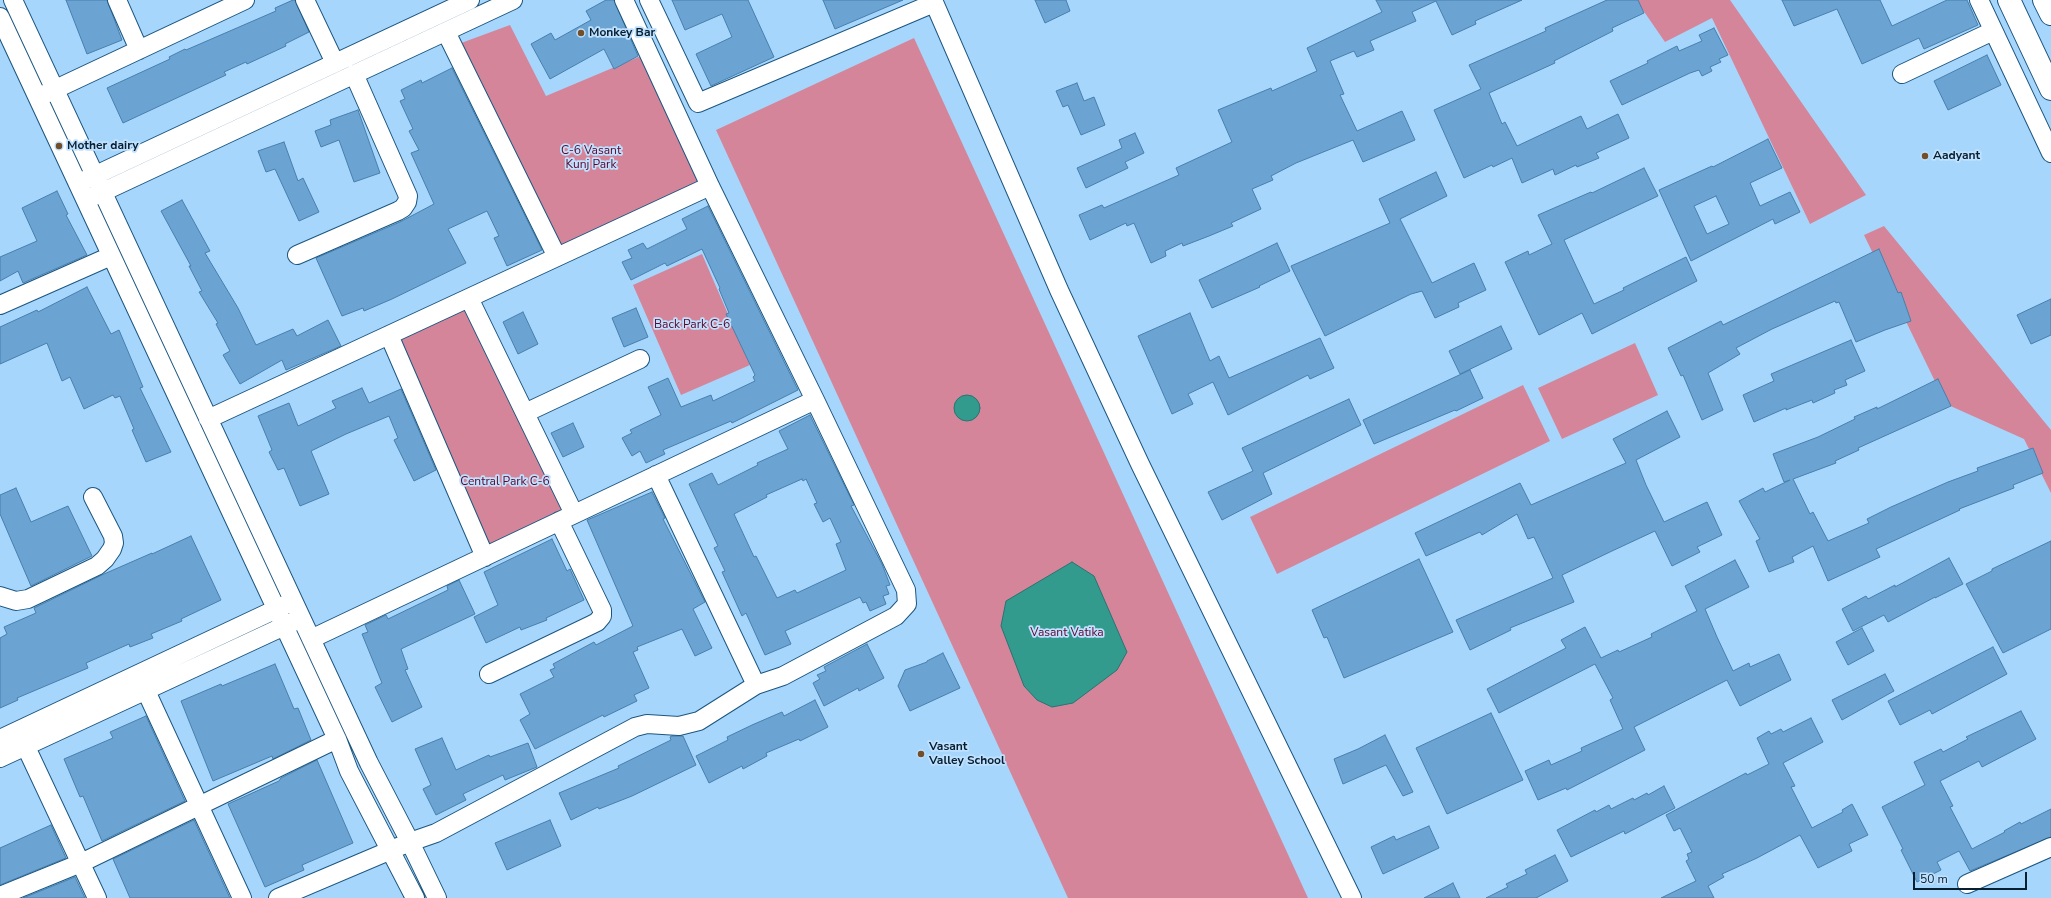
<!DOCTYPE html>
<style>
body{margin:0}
#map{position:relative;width:2051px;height:898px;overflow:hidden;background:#a7d6fc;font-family:"Nunito Sans",sans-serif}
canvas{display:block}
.scale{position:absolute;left:1913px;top:872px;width:114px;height:18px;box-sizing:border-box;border:2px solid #071f30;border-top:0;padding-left:5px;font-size:12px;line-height:14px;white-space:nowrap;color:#071f30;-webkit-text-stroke:3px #bfe1ff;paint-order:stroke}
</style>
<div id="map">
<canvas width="2051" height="898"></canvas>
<div class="scale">50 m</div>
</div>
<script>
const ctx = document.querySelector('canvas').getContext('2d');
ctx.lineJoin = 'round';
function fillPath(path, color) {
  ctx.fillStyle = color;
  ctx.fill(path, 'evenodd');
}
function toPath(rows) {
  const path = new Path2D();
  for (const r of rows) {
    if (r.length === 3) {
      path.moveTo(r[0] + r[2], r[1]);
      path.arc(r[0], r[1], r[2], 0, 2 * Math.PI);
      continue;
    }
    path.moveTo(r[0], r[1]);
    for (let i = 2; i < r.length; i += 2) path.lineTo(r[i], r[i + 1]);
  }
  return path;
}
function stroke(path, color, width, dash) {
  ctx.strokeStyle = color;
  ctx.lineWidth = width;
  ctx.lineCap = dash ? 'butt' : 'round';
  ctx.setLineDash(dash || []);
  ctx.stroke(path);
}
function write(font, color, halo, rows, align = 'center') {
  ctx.font = font + ' "Nunito Sans",sans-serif';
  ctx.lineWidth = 3.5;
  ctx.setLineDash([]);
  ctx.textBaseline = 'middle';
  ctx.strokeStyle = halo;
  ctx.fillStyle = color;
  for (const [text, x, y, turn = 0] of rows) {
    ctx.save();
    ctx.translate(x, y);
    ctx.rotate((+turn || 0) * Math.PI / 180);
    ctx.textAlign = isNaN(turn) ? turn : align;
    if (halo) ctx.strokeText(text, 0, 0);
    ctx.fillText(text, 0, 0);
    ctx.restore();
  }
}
const green = toPath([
 [1636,0,1730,0,1866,195,1810,224,1712,18,1665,42],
 [510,25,546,96,648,53,707,180,557,257,453,46],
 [914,38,1308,898,1068,898,716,130],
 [1884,226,2051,430,2051,493,2024,439,1946,404,1864,235],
 [702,254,750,365,681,395,633,285],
 [469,298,568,507,483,547,389,335],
 [1635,343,1658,395,1562,439,1538,388],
 [1523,385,1550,441,1277,574,1250,517]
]);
const water = toPath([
 [967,408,13],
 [1072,562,1094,576,1127,652,1117,670,1073,703,1052,707,1037,700,1024,686,1001,626,1006,601,1072,562]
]);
const building = toPath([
 [66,0,107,0,122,40,87,54,66,0],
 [293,0,295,0,309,32,285,44,286,46,247,64,246,62,224,72,226,75,123,123,107,88,170,59,169,57,185,49,186,50,276,11,275,8,293,0],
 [606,0,614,0,638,56,614,69,604,49,550,79,531,44,551,33,555,40,591,20,586,11,606,0],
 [672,0,748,0,774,57,711,86,696,54,732,37,722,14,685,30,672,0],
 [823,0,903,0,835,29,823,0],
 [1035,0,1066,0,1070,11,1045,23,1035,0],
 [1376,0,1522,0,1475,21,1476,24,1452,35,1436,1,1412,12,1416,21,1370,41,1374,50,1357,57,1354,51,1330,61,1344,94,1340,95,1357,131,1402,111,1415,140,1363,162,1353,140,1296,163,1271,176,1273,180,1252,189,1261,209,1231,223,1233,226,1209,236,1183,246,1182,243,1165,251,1166,256,1151,263,1134,223,1127,226,1126,223,1090,240,1079,215,1102,205,1104,208,1179,175,1176,168,1232,142,1218,110,1271,88,1272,91,1317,71,1307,48,1382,12,1376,0],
 [1607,0,1638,0,1644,13,1612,28,1613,31,1554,61,1555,63,1489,93,1502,124,1505,122,1517,146,1581,116,1587,129,1618,114,1629,138,1596,153,1599,158,1577,167,1576,165,1555,175,1553,169,1522,183,1512,158,1493,167,1492,165,1464,178,1434,110,1481,89,1469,65,1546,31,1545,28,1607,0],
 [1782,0,1880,0,1892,26,1947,0,1967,0,1978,25,1924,49,1919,38,1862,64,1837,9,1794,26,1782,0],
 [1714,28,1728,55,1719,59,1721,62,1710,67,1712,71,1702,76,1699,70,1690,73,1622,105,1610,81,1648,63,1647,61,1677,46,1679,51,1702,41,1699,35,1714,28],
 [1987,55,2001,85,1948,110,1934,81,1987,55],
 [452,68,542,250,507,266,494,238,499,236,487,211,448,229,466,263,392,299,364,311,363,308,342,316,316,258,400,222,434,204,411,153,419,150,409,131,413,129,400,101,405,99,401,90,421,80,422,83,452,68],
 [1077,83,1084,101,1094,97,1105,125,1081,135,1068,105,1063,107,1056,91,1077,83],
 [358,110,380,173,354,182,339,140,321,147,315,131,331,125,330,120,358,110],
 [1135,133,1144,153,1125,162,1128,168,1086,188,1077,168,1122,148,1119,140,1135,133],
 [1768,139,1782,168,1750,183,1760,206,1790,192,1800,212,1775,224,1773,219,1691,261,1659,190,1712,166,1713,167,1768,139],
 [1716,196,1729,224,1707,234,1694,206,1716,196],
 [284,142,298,181,303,178,319,212,299,221,275,169,266,172,258,151,284,142],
 [1644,168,1658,196,1564,240,1576,266,1594,304,1624,290,1623,288,1686,257,1697,281,1592,334,1582,313,1539,335,1505,262,1528,251,1529,255,1552,244,1538,215,1591,192,1592,193,1644,168],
 [1436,172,1447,196,1400,219,1432,283,1474,263,1486,290,1458,303,1459,307,1435,318,1422,291,1411,294,1325,336,1291,266,1390,223,1379,199,1436,172],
 [57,191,68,214,66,215,87,255,23,283,18,271,0,281,0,257,37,241,22,208,57,191],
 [182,200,210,251,205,253,238,308,256,345,293,329,297,336,328,320,341,346,286,370,282,360,240,384,223,355,230,351,216,324,218,323,199,292,202,291,189,266,191,266,161,211,182,200],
 [708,206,798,390,732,423,731,421,663,450,665,454,646,463,640,451,632,456,622,438,632,433,630,430,661,415,648,387,668,378,681,407,711,395,713,401,755,381,753,377,755,375,726,314,729,313,719,289,720,288,702,249,667,266,665,263,631,280,622,262,632,258,628,250,643,243,647,249,687,229,682,219,708,206],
 [1277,243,1290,271,1259,286,1260,287,1212,308,1199,280,1277,243],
 [1879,249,1898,293,1901,292,1911,321,1885,330,1856,342,1839,302,1836,303,1835,301,1772,329,1736,348,1740,354,1708,373,1723,410,1702,420,1683,375,1681,376,1668,348,1721,321,1723,325,1879,249],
 [87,287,111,334,119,330,143,387,140,388,171,452,146,462,132,430,134,429,120,396,115,398,113,395,84,409,70,377,62,381,47,343,0,364,0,327,37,310,38,312,87,287],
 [2051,299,2051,335,2031,344,2017,315,2051,299],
 [636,308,648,337,624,347,612,318,636,308],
 [523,312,538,344,518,354,503,322,523,312],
 [1190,313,1210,361,1219,356,1229,378,1320,338,1334,368,1310,379,1308,375,1228,415,1213,382,1188,394,1193,404,1172,414,1138,336,1190,313],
 [1501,326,1512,349,1460,374,1449,351,1501,326],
 [1851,340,1865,371,1845,380,1847,385,1834,390,1835,393,1813,403,1812,400,1786,410,1786,408,1754,422,1743,395,1774,381,1771,374,1851,340],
 [1470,370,1483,398,1456,411,1455,410,1374,444,1363,420,1470,370],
 [1938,379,1951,406,1858,448,1859,450,1835,461,1836,463,1793,479,1810,514,1813,512,1828,541,1869,523,1867,519,1891,507,1948,482,1978,471,1977,468,2033,448,2043,473,2013,485,2014,488,1959,509,1960,510,1876,549,1880,557,1828,581,1813,546,1792,557,1794,562,1769,572,1756,541,1760,539,1739,501,1763,488,1765,492,1790,480,1784,482,1773,454,1818,437,1855,419,1854,417,1877,407,1877,409,1938,379],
 [362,388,369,403,401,389,436,470,414,481,394,440,398,438,389,416,346,434,311,451,329,494,300,506,284,468,278,470,269,452,272,450,258,416,289,403,298,426,336,408,332,401,362,388],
 [1349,399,1361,425,1263,473,1272,494,1222,520,1208,492,1253,471,1242,448,1349,399],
 [1667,411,1680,437,1636,460,1646,485,1664,522,1707,502,1722,535,1697,547,1700,552,1672,566,1655,531,1612,551,1562,575,1574,602,1510,628,1511,630,1470,650,1456,620,1553,578,1534,537,1528,539,1517,514,1482,535,1480,532,1426,556,1415,533,1520,483,1531,505,1626,463,1613,439,1667,411],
 [810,415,854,505,851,506,882,564,890,585,886,586,889,594,883,596,886,604,870,611,866,602,863,603,860,597,785,631,791,644,765,655,746,613,742,616,722,572,725,571,714,548,718,546,689,484,712,473,718,485,758,465,757,463,788,449,779,431,810,415],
 [802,479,803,481,806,479,817,503,814,504,823,522,830,518,841,542,836,544,846,570,797,593,795,590,777,598,756,556,754,557,734,514,767,497,766,495,802,479],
 [573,423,584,447,563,457,551,433,573,423],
 [16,488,31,522,68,506,92,556,31,586,0,514,0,495,16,488],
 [652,492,665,518,663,519,705,602,693,609,712,648,695,656,682,629,637,647,638,650,633,652,649,688,634,695,637,701,604,717,603,715,535,749,520,720,530,714,520,694,554,677,550,670,555,668,553,664,594,642,596,645,633,626,587,520,652,492],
 [191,536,221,600,181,619,182,621,151,634,153,638,130,647,129,644,86,663,88,668,17,698,18,700,0,708,0,638,7,634,4,627,36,613,34,608,104,574,152,553,152,554,191,536],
 [552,539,567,571,570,569,584,600,546,618,547,620,521,630,520,627,486,643,474,617,498,605,484,572,552,539],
 [2051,541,2051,629,2003,653,1966,584,1992,571,1992,569,2051,541],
 [1949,558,1963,584,1935,598,1935,597,1888,622,1884,615,1853,631,1842,609,1866,596,1868,599,1895,585,1895,587,1949,558],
 [1419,559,1453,632,1344,678,1327,637,1324,638,1312,610,1419,559],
 [1735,560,1749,587,1705,609,1717,637,1733,671,1749,663,1750,667,1779,654,1791,680,1740,706,1727,680,1634,727,1645,750,1567,790,1566,788,1538,800,1525,771,1549,760,1551,765,1582,751,1581,748,1623,729,1610,700,1613,698,1595,664,1499,713,1487,689,1566,648,1561,640,1585,627,1601,658,1618,650,1619,652,1652,637,1651,634,1697,611,1685,586,1735,560],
 [459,580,475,614,401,649,408,669,405,670,422,707,392,722,375,687,382,683,362,634,368,632,365,625,386,615,388,619,448,590,447,586,459,580],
 [1862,628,1874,651,1848,665,1836,642,1862,628],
 [867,644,884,678,859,691,858,688,824,706,813,683,820,679,817,675,826,671,824,667,867,644],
 [1993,647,2007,674,1932,714,1930,710,1900,725,1888,701,1993,647],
 [943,653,960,688,910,711,898,686,905,670,927,662,927,661,943,653],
 [275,664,294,709,298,708,311,740,273,759,272,756,213,781,181,701,221,684,222,686,275,664],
 [1885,674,1894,691,1842,720,1832,700,1885,674],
 [815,700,828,727,800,741,799,739,766,753,767,756,743,769,742,766,709,783,696,756,728,740,727,737,752,725,782,712,784,716,815,700],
 [2021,711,2036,739,1982,767,1979,761,1940,781,1953,806,1950,807,1972,849,2005,832,2004,831,2020,822,2021,824,2051,809,2051,837,1970,871,1959,851,1937,862,1941,870,1917,882,1901,850,1903,849,1882,807,1925,785,1914,762,1941,749,1943,752,1968,739,1966,737,2021,711],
 [1491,713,1523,780,1447,814,1416,748,1491,713],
 [146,716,185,801,102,841,83,796,80,797,64,759,113,738,110,732,146,716],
 [1811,718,1823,742,1783,763,1795,786,1791,787,1812,828,1843,812,1842,810,1852,804,1868,835,1849,844,1852,851,1818,868,1800,835,1757,858,1722,874,1724,877,1708,886,1714,898,1661,898,1696,881,1686,861,1689,859,1687,854,1692,852,1680,828,1674,831,1666,815,1746,773,1747,775,1769,764,1757,738,1769,731,1771,734,1781,729,1783,732,1811,718],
 [1385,735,1413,792,1403,796,1386,765,1343,784,1334,759,1358,749,1385,735],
 [672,736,683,736,696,765,632,796,599,809,598,807,571,820,559,793,619,768,618,766,671,740,670,737,672,736],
 [442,738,456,770,489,755,490,757,528,743,537,767,505,780,503,775,463,794,466,800,436,815,423,789,431,785,415,749,442,738],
 [317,760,353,843,302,865,304,870,265,887,228,804,279,781,281,778,317,760],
 [1664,786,1675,808,1625,834,1624,831,1571,857,1557,830,1595,810,1596,812,1609,805,1611,809,1633,798,1634,800,1647,793,1648,795,1664,786],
 [194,820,230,898,130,898,113,859,194,820],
 [550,820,561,846,507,870,495,843,550,820],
 [51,825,66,858,0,885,0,848,51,825],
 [1429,826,1439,848,1383,874,1371,847,1394,836,1396,840,1429,826],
 [1555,855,1568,881,1536,898,1486,898,1508,887,1506,884,1527,874,1525,870,1555,855],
 [75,877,85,898,23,898,75,877],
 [1453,883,1460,898,1424,898,1453,883]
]);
const street = toPath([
 [13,0,369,763,410,842,437,898],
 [117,0,139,50],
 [305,0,335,63],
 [649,0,698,103,934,3],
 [933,0,1059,290,1140,464,1352,898],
 [1979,0,2051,153],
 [0,17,337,739,349,771,415,898],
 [446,32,557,257],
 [1902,74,1993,31],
 [43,95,245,0],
 [83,181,470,0],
 [92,197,513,0],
 [297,255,398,211,403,208,407,202,408,196,354,74],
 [469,298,574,514],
 [0,305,111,256],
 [389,335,485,557],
 [525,413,640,359],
 [208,419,710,186],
 [656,475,756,685],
 [0,596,16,601,28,599,97,566,105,559,112,549,114,543,113,536,93,497],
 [311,639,815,400],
 [489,674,591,625,597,622,602,616,602,610,559,521],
 [146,691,242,898],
 [0,739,285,605],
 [26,747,97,898],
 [0,758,293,622],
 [1967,884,2051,847],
 [0,896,81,863,337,739],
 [278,898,410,842,436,833,635,727,647,724,679,726,699,721,756,685,783,676,896,616,907,604,906,590,815,400,710,186,624,0]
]);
const primary = toPath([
 [2009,0,2051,89],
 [2044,0,2051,14]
]);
const markers = [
 [581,33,4,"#734e29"],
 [59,146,4,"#734e29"],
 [1925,156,4,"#734e29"],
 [921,754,4,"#734e29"]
];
const poiNames = [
 ["Monkey Bar",589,33],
 ["Mother dairy",67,146],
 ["Aadyant",1933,156],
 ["Vasant",929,747],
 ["Valley School",929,761]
];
const parkNames = [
 ["C-6 Vasant",591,151],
 ["Kunj Park",591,165],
 ["Back Park C-6",692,325],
 ["Central Park C-6",505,482],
 ["Vasant Vatika",1067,633]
];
fillPath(green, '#d58599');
fillPath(water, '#339a8e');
stroke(water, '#267572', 1);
fillPath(building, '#6ba4d3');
stroke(building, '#477fac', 1);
stroke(street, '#1b5680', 20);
stroke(primary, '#1b5680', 24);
stroke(street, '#fff', 18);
stroke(primary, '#fff', 22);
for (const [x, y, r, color] of markers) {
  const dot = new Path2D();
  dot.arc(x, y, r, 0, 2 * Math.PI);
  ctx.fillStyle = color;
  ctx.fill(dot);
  stroke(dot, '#bfe1ff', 1.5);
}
write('bold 12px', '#071f30', '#bfe1ff', poiNames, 'left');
write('12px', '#5c0529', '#bfe1ff', parkNames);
</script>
